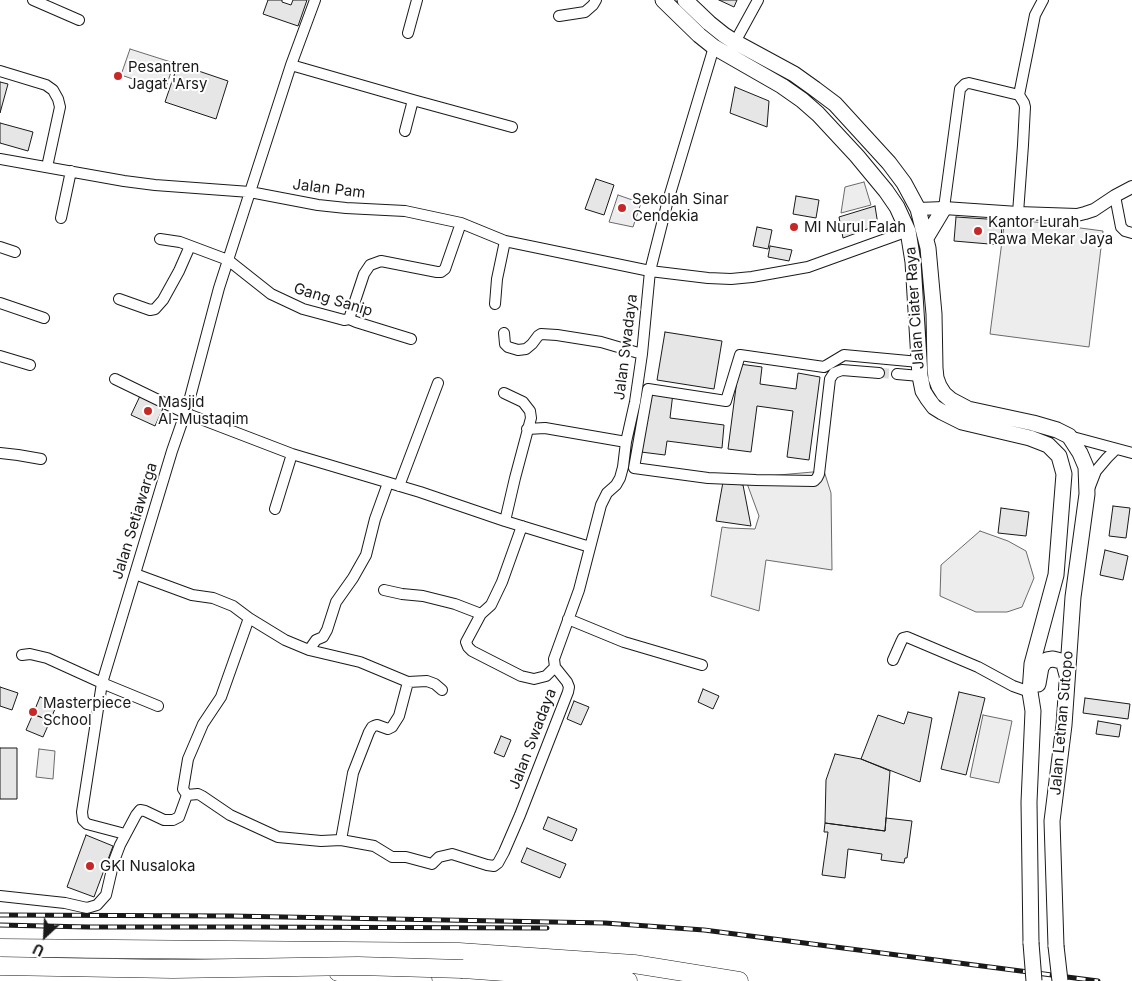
<!DOCTYPE html>
<style>
body{margin:0}
#map{position:relative;width:1132px;height:981px;overflow:hidden;background:#fff;font-family:Inter,sans-serif}
canvas{display:block}
.north{position:absolute;left:20px;top:911px;width:50px;height:50px;-webkit-text-stroke:4px #fff;paint-order:stroke;rotate:205deg;font-size:14px;font-weight:700;line-height:20px;text-align:center;color:#1a1a1a}
.north::after{content:'';display:block;margin:auto;width:18px;height:22px;background:#1a1a1a;clip-path:polygon(50% 0,100% 100%,50% 72%,0 100%)}
</style>
<div id="map">
<canvas width="1132" height="981"></canvas>
<div class="north">U</div>
</div>
<script>
const ctx = document.querySelector('canvas').getContext('2d');
ctx.lineJoin = 'round';
function fillPath(path, color) {
  ctx.fillStyle = color;
  ctx.fill(path, 'evenodd');
}
function toPath(rows) {
  const path = new Path2D();
  for (const r of rows) {
    path.moveTo(r[0], r[1]);
    for (let i = 2; i < r.length; i += 2) path.lineTo(r[i], r[i + 1]);
  }
  return path;
}
function stroke(path, color, width, dash) {
  ctx.strokeStyle = color;
  ctx.lineWidth = width;
  ctx.lineCap = dash ? 'butt' : 'round';
  ctx.setLineDash(dash || []);
  ctx.stroke(path);
}
function write(font, color, halo, rows, align = 'center') {
  ctx.font = font + ' Inter,sans-serif';
  ctx.lineWidth = 4;
  ctx.setLineDash([]);
  ctx.textBaseline = 'middle';
  ctx.strokeStyle = halo;
  ctx.fillStyle = color;
  for (const [text, x, y, turn = 0] of rows) {
    ctx.save();
    ctx.translate(x, y);
    ctx.rotate((+turn || 0) * Math.PI / 180);
    ctx.textAlign = isNaN(turn) ? turn : align;
    if (halo) ctx.strokeText(text, 0, 0);
    ctx.fillText(text, 0, 0);
    ctx.restore();
  }
}
const built = toPath([
 [130,49,174,63,165,90,121,75,130,49],
 [864,182,871,205,841,213,845,187,864,182],
 [618,195,641,203,633,227,609,222,618,195],
 [1005,218,1103,231,1089,347,990,334,1005,218],
 [824,471,831,493,832,570,766,560,759,611,711,596,722,527,729,528,755,529,759,516,745,478,824,471],
 [980,531,1008,541,1026,551,1034,578,1022,607,1007,612,976,612,940,596,941,565,980,531],
 [983,715,1012,721,999,783,970,777,983,715],
 [39,749,55,751,53,779,36,777,39,749]
]);
const building = toPath([
 [268,0,282,0,282,2,291,5,293,0,307,0,298,26,263,14,268,0],
 [719,0,737,0,734,7,719,0],
 [178,64,228,81,216,119,165,102,178,64],
 [0,82,8,84,0,113,0,82],
 [735,87,769,101,767,127,730,113,735,87],
 [0,123,33,132,28,151,0,143,0,123],
 [596,179,614,185,604,215,585,209,596,179],
 [796,196,819,200,816,218,793,214,796,196],
 [875,206,878,225,843,238,839,217,875,206],
 [956,217,1002,220,1001,245,954,241,956,217],
 [757,227,772,230,768,249,753,246,757,227],
 [770,246,792,250,789,261,768,257,770,246],
 [665,332,722,341,714,389,657,380,665,332],
 [739,364,762,367,760,384,796,389,798,373,820,377,809,460,787,457,793,411,757,406,751,452,728,449,739,364],
 [650,390,673,393,670,418,724,425,722,448,667,441,665,455,641,452,650,390],
 [140,396,164,406,155,426,131,415,140,396],
 [723,482,743,485,751,526,716,521,723,482],
 [1113,506,1130,508,1126,538,1109,536,1113,506],
 [1001,508,1029,512,1026,536,998,533,1001,508],
 [1105,550,1128,556,1123,580,1100,575,1105,550],
 [0,687,18,693,12,710,0,706,0,687],
 [703,689,719,696,713,709,698,702,703,689],
 [959,692,985,698,966,775,941,769,959,692],
 [40,697,57,704,50,721,33,714,40,697],
 [1085,698,1130,704,1128,719,1083,713,1085,698],
 [574,701,589,707,581,725,567,719,574,701],
 [908,712,932,718,920,782,861,759,878,715,904,724,908,712],
 [33,714,50,721,43,737,26,730,33,714],
 [1098,721,1121,725,1119,737,1096,734,1098,721],
 [501,736,511,740,504,757,494,753,501,736],
 [0,748,17,748,17,799,0,799,0,748],
 [835,754,861,759,890,771,885,831,825,823,826,780,835,754],
 [548,817,577,829,572,841,543,829,548,817],
 [886,818,912,821,907,858,905,858,904,863,881,860,882,854,848,849,845,878,822,875,828,832,824,832,825,823,885,831,886,818],
 [86,835,113,846,94,897,67,887,86,835],
 [527,848,566,864,560,878,521,862,527,848]
]);
const minorTunnel = toPath([
 [879,373,897,374]
]);
const minor = toPath([
 [33,0,79,20],
 [559,16,585,12,593,5,596,0],
 [408,33,417,0],
 [735,42,758,0],
 [291,65,413,100,512,127],
 [0,71,46,85,53,90,58,99,60,107,47,167],
 [405,131,413,100],
 [0,159,124,181,155,185,250,192,318,205,346,208,405,211,461,223,505,241,650,271,708,278,731,279,752,277,808,267,908,231],
 [1115,196,1121,227,1125,231,1132,233],
 [944,208,960,89,965,84,969,83,1019,95,1035,15,1043,0],
 [1018,213,1023,145,1025,107,1024,103,1019,95],
 [61,218,71,171],
 [160,239,180,242,228,260,271,294,303,309,344,320,349,319,356,322,411,339],
 [0,247,15,252],
 [119,299,150,310,155,309,163,300,179,271,190,246],
 [0,303,44,318],
 [495,304,497,279,505,241],
 [349,319,364,274,370,265,381,261,437,272,441,272,445,269,461,223],
 [504,333,505,344,508,347,518,350,526,349,532,344,538,336,541,334,557,335,601,342,642,354],
 [0,356,30,365],
 [879,373,842,370,834,373,830,379,819,474,817,478,814,481,756,480,708,478,634,468,648,389,726,401,740,355,824,367,844,355,919,362],
 [897,374,920,376],
 [115,379,185,413,292,454,420,492,505,521,590,547],
 [504,393,523,402,530,411,531,418,515,478,505,521],
 [527,429,545,428,626,442],
 [1069,436,1132,453],
 [0,453,18,455,41,459],
 [399,486,438,383],
 [1089,489,1096,471,1107,458,1116,449],
 [275,509,292,454],
 [522,526,502,582,491,605,481,614,466,642,468,647,472,651,521,676,534,679,546,676,555,667],
 [135,574,192,595,213,598,233,606,249,618,285,640,309,650,360,662,408,682,427,681,435,684,442,690],
 [384,590,402,594,423,596,455,604,481,614],
 [568,619,624,642,702,665],
 [309,650,316,640,323,637,327,630,336,602,353,578,366,555,375,519,388,483],
 [22,655,30,654,47,658,102,683,158,706],
 [893,660,901,642,903,638,907,637,978,667,1013,686,1030,692],
 [187,795,183,789,188,759,203,724,221,697,249,618],
 [125,834,87,824,83,820,82,812,102,683,172,451,188,405,219,288,291,65,315,0],
 [341,840,353,773,369,732,372,727,374,726,377,725,388,729,392,727,399,716,408,682],
 [0,896,65,903,87,908,97,905,106,895,114,861,120,845,136,815,140,810,145,811,164,820,173,820,179,817,187,795,198,794,202,796,230,815,278,837,321,841,341,840,374,846,392,857,406,857,432,864,439,857,452,854,487,865,494,866,498,863,504,852,520,815,568,692,569,687,567,682,555,667,554,659,579,590,601,505,607,493,616,485,620,478,623,467,626,442,635,402,642,354,650,271,667,204,714,47]
]);
const tertiary = toPath([
 [918,209,944,208,1018,213,1077,215,1085,213,1094,210,1115,196,1132,187]
]);
const primary = toPath([
 [663,0,699,35,714,47,782,86,802,100,818,114,857,156,886,191,897,207,908,231,913,262,920,376,923,391,928,399,934,407,942,412,962,422,1030,438,1048,445,1059,456,1064,474,1056,575,1032,664,1030,692,1033,711,1029,802,1031,943],
 [685,0,709,23,724,35,735,42,794,74,815,89,835,104,889,163,904,183,918,209,928,248,934,314,935,368,936,378,939,386,944,394,951,400,968,409,1033,423,1057,430,1069,436,1080,453,1086,467,1087,494,1073,597,1064,725,1052,821,1056,946],
 [926,238,944,208],
 [1038,684,1041,667,1044,663,1047,660,1053,659,1061,661,1064,664,1067,675]
]);
const motorway = toPath([
 [0,948,459,952,634,964,739,981],
 [463,969,628,981],
 [338,972,423,981]
]);
const rail = toPath([
 [0,915,231,916,605,923,704,930,1098,981],
 [0,925,88,927,233,927,547,928]
]);
const primaryBridge = toPath([
 [1031,943,1034,981],
 [1056,946,1060,981]
]);
const motorwayBridge = toPath([
 [0,966,173,969,358,966,463,969]
]);
const markers = [
 [118,76,5,"#c62828"],
 [622,208,5,"#c62828"],
 [794,227,5,"#c62828"],
 [978,231,5,"#c62828"],
 [148,411,5,"#c62828"],
 [33,712,5,"#c62828"],
 [90,866,5,"#c62828"]
];
const poiNames = [
 ["Pesantren",128,67],
 ["Jagat 'Arsy",128,84],
 ["Sekolah Sinar",632,199],
 ["Cendekia",632,216],
 ["Kantor Lurah",988,222],
 ["Rawa Mekar Jaya",988,239],
 ["MI Nurul Falah",804,227],
 ["Masjid",158,402],
 ["Al-Mustaqim",158,419],
 ["Masterpiece",43,703],
 ["School",43,720],
 ["GKI Nusaloka",100,866]
];
const streetNames = [
 ["Jalan Pam",329,189,7],
 ["Gang Sanip",333,300,17],
 ["Jalan Ciater Raya",915,308,-94],
 ["Jalan Swadaya",626,347,-83],
 ["Jalan Setiawarga",135,521,-73],
 ["Jalan Letnan Sutopo",1062,723,-85],
 ["Jalan Swadaya",533,739,-69]
];
fillPath(built, '#ededed');
stroke(built, '#6a6a6a', 1);
fillPath(building, '#e6e6e6');
stroke(building, '#1a1a1a', 1);
stroke(minorTunnel, '#ddd', 10, [10, 5]);
stroke(minor, '#1a1a1a', 12);
stroke(tertiary, '#1a1a1a', 14);
stroke(primary, '#1a1a1a', 17);
stroke(motorway, '#1a1a1a', 19);
stroke(minor, '#fff', 10);
stroke(tertiary, '#fff', 12);
stroke(primary, '#fff', 15);
stroke(motorway, '#fff', 18);
stroke(rail, '#1a1a1a', 5);
stroke(rail, '#fff', 3, [9]);
stroke(primaryBridge, '#1a1a1a', 17, []);
stroke(motorwayBridge, '#1a1a1a', 19, []);
stroke(primaryBridge, '#fff', 15);
stroke(motorwayBridge, '#fff', 18);
for (const [x, y, r, color] of markers) {
  const dot = new Path2D();
  dot.arc(x, y, r, 0, 2 * Math.PI);
  ctx.fillStyle = color;
  ctx.fill(dot);
  stroke(dot, '#fff', 2);
}
write('15px', '#1a1a1a', '#fff', poiNames, 'left');
write('15px', '#1a1a1a', '#fff', streetNames);
</script>
